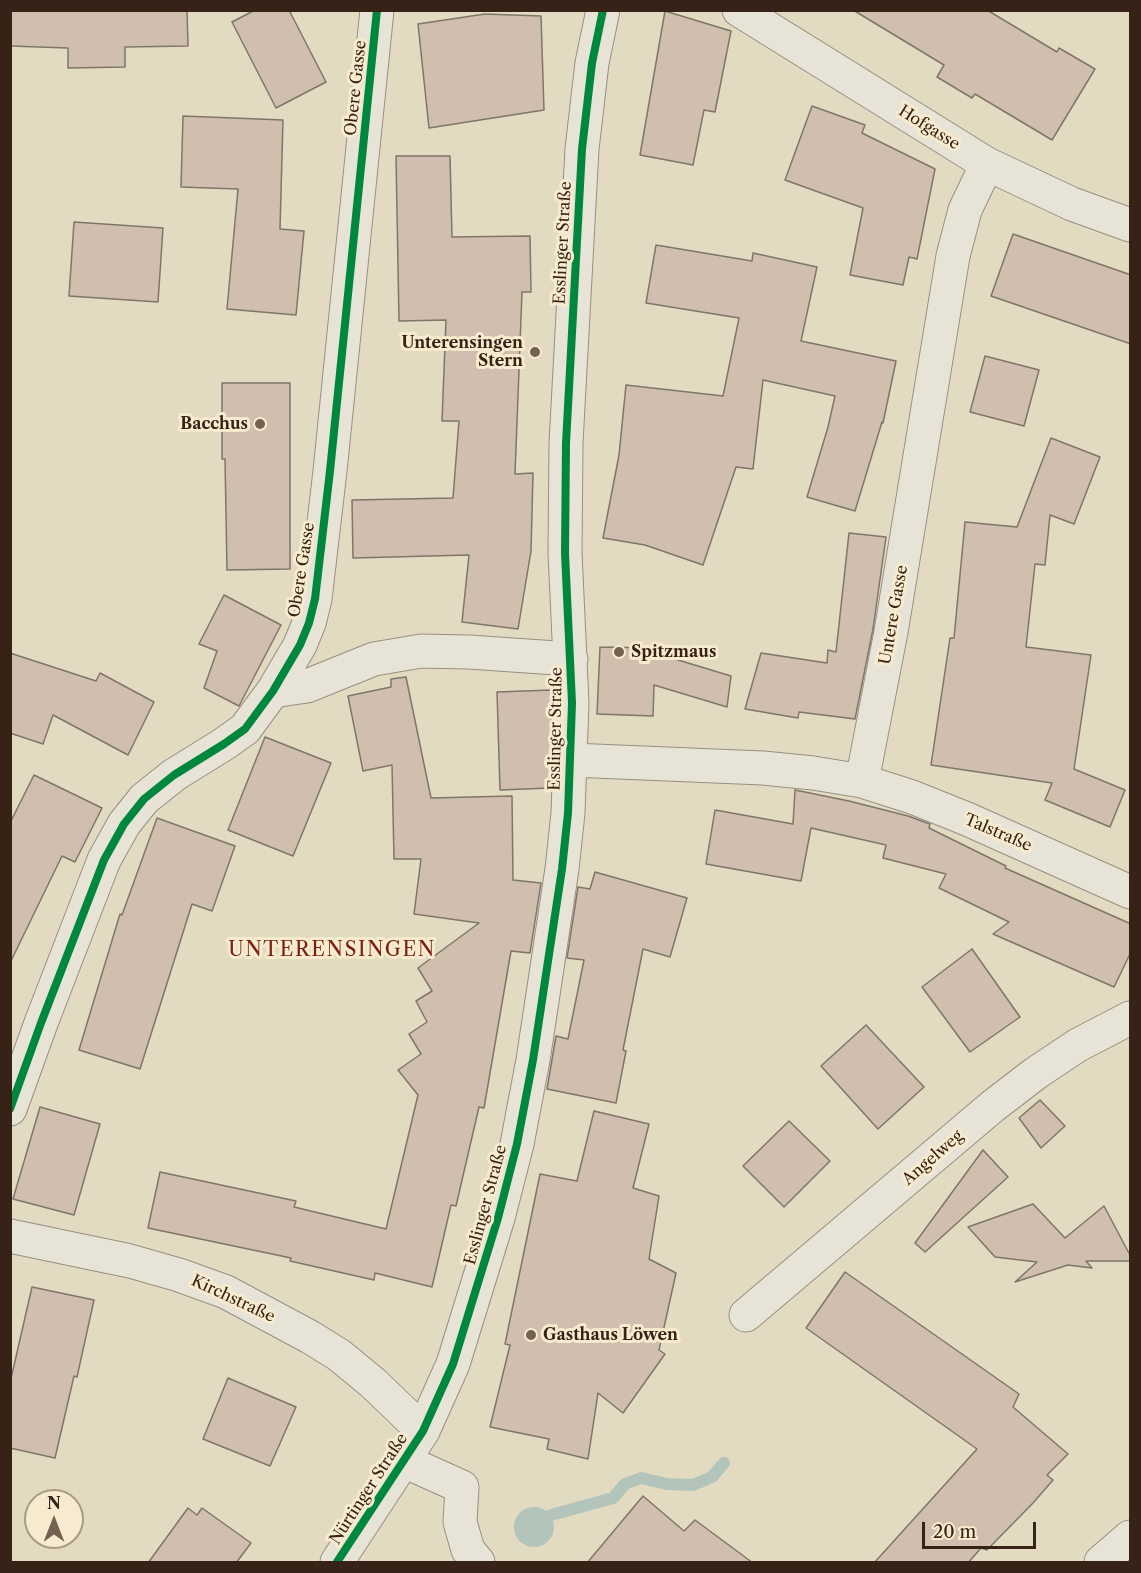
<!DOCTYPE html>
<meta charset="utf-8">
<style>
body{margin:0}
#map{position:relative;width:1141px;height:1573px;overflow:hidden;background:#e3dac2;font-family:"Libre Caslon Text",serif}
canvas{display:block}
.frame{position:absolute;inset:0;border:12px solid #362216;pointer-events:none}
.north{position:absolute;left:24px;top:1489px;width:60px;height:60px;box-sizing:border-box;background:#f6ebce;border:2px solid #a99b84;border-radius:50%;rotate:0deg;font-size:16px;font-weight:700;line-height:24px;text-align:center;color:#362216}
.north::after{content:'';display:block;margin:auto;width:21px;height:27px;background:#736252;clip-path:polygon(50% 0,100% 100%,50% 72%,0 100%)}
.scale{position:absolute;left:922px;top:1522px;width:114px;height:27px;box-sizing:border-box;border:3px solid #362216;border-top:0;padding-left:8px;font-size:18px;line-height:21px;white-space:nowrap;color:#362216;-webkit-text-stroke:4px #f6ebce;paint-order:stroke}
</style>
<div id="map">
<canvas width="1141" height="1573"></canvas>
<div class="frame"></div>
<div class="north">N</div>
<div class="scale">20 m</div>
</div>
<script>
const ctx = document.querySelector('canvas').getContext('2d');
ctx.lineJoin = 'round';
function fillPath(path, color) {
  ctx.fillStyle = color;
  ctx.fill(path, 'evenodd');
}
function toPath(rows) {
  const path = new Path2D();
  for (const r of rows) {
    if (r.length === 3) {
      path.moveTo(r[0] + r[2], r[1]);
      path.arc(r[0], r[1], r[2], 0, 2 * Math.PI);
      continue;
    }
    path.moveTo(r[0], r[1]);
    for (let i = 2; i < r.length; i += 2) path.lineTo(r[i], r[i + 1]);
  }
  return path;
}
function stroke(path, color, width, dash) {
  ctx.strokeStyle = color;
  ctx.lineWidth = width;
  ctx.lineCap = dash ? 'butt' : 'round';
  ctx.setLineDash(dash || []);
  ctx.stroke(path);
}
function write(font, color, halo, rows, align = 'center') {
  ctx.font = font + ' "Libre Caslon Text",serif';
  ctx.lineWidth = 6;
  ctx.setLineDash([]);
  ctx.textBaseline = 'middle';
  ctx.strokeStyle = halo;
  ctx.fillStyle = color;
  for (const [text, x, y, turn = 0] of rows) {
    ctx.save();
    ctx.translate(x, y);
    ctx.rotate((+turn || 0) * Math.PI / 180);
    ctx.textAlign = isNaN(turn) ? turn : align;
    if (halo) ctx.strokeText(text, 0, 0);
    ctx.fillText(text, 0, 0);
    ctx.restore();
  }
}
const water = toPath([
 [534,1527,20]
]);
const stream = toPath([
 [551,1515,613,1498,625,1484,641,1478,667,1484,693,1485,712,1477,724,1463]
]);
const building = toPath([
 [10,10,187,10,188,46,125,47,125,67,68,68,68,48,10,46,10,10],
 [255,10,289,10,326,82,276,108,232,22,255,10],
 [853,10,987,10,1057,52,1059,48,1095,69,1052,140,975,94,972,98,937,77,944,65,853,10],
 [665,11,731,31,715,112,704,110,693,165,640,155,665,11],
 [485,14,541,16,544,110,429,128,418,24,485,14],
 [812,106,865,125,862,133,935,169,917,259,909,257,903,285,850,275,863,208,785,180,812,106],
 [183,116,283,120,280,229,304,231,296,315,227,309,238,189,181,187,183,116],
 [396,156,450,156,452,237,530,236,531,292,522,292,515,474,533,473,531,551,518,629,462,622,469,555,353,558,352,500,453,498,459,421,442,421,446,320,399,321,396,156],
 [74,222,163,228,158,302,69,296,74,222],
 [1013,234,1131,275,1131,344,991,296,1013,234],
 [656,245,752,261,753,253,817,267,801,341,896,361,883,423,882,422,855,511,807,497,828,427,835,396,763,380,753,469,736,467,703,565,645,545,603,538,619,455,626,385,723,396,739,318,646,303,656,245],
 [985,356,1039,370,1024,426,970,412,985,356],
 [222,383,290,383,290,569,227,570,225,459,222,459,222,383],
 [1051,438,1100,457,1074,524,1050,515,1045,565,1035,564,1026,647,1091,655,1074,769,1125,790,1110,827,1045,800,1052,783,931,765,950,638,954,638,965,522,1017,527,1051,438],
 [849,533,886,537,873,629,855,719,799,712,798,718,745,709,761,653,827,663,828,650,836,652,849,533],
 [224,595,281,625,239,706,204,688,217,651,199,644,224,595],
 [600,647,655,648,655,653,731,676,727,707,654,685,653,716,597,714,600,647],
 [10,653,96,681,100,673,154,702,128,755,53,715,43,744,10,733,10,653],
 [406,677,431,798,512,796,513,880,541,883,530,953,511,951,484,1108,479,1107,456,1206,451,1205,432,1287,375,1273,374,1280,290,1261,291,1258,148,1228,160,1172,296,1201,294,1207,386,1229,418,1095,398,1070,421,1054,409,1034,427,1022,416,1001,432,991,418,968,479,923,414,914,421,859,394,859,392,765,363,771,348,696,391,687,391,679,406,677],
 [552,690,550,788,500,790,497,692,552,690],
 [265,737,331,763,293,856,228,830,265,737],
 [34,775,102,808,75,862,62,856,10,963,10,823,34,775],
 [795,790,849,801,908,816,930,824,929,828,1006,866,1005,868,1131,924,1131,952,1114,987,993,934,1009,922,939,888,946,874,883,858,886,845,811,828,801,881,706,864,715,810,793,824,795,790],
 [157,818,235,846,212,911,192,904,140,1069,79,1050,120,914,122,915,157,818],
 [595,872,687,898,670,957,643,949,623,1050,626,1051,616,1103,547,1089,556,1036,568,1039,584,960,567,958,578,887,590,889,595,872],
 [972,949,1020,1017,970,1052,922,987,972,949],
 [866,1025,924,1087,878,1129,821,1066,866,1025],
 [1040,1100,1065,1126,1041,1148,1019,1118,1040,1100],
 [40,1107,100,1124,74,1215,13,1199,40,1107],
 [594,1111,649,1124,633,1188,659,1196,649,1259,676,1273,659,1350,665,1354,623,1413,598,1393,588,1459,547,1449,549,1439,490,1427,510,1345,505,1344,540,1174,577,1181,594,1111],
 [789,1121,830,1161,784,1207,743,1166,789,1121],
 [983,1150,1008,1177,925,1252,915,1243,983,1150],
 [1033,1204,1065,1238,1104,1206,1131,1257,1131,1261,1086,1261,1092,1268,1068,1265,1015,1282,1037,1262,995,1257,968,1227,1033,1204],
 [845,1272,1019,1394,1013,1407,1068,1454,1047,1475,1053,1480,1033,1503,987,1550,981,1548,968,1563,874,1563,977,1449,806,1328,845,1272],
 [32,1287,94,1300,77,1377,74,1376,55,1458,10,1448,10,1383,32,1287],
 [228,1378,296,1407,270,1466,203,1439,228,1378],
 [643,1496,684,1531,695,1520,753,1563,587,1563,643,1496],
 [188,1508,197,1515,202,1508,251,1543,236,1563,148,1563,188,1508]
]);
const minor = toPath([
 [739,10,987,164,1072,204,1130,225],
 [273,691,307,686,374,659,421,651,469,652,571,659],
 [571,760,763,768,813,773,862,781,912,797,967,819,1130,892],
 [862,781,891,632,953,256,965,210,987,164],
 [10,1109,41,1023,104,860,124,824,144,799,174,775,224,744,245,729,273,691,300,645,309,623,315,599,330,471,377,10],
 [10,1236,130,1261,179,1275,226,1292,310,1337,339,1355,373,1383,423,1431],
 [746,1315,993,1106,1036,1073,1078,1045,1130,1018],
 [404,1461,462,1487,460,1522,468,1550,478,1562],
 [337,1562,423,1431,453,1364,498,1218,517,1144,533,1060,562,869,568,813,572,703,565,553,566,443,582,149,592,63,603,10],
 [1101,1562,1130,1537]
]);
const cycleway = toPath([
 [10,1109,41,1023,104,860,124,824,144,799,174,775,224,744,245,729,273,691,300,645,309,623,315,599,330,471,377,10],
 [337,1562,423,1431,453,1364,498,1218,517,1144,533,1060,562,869,568,813,572,703,565,553,566,443,582,149,592,63,603,10]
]);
const markers = [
 [535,352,6,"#736252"],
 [260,424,6,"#736252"],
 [619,652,6,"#736252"],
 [531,1335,6,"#736252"]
];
const streetNames = [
 ["Obere Gasse",356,88,-84],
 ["Hofgasse",929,128,32],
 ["Esslinger Straße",563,243,-87],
 ["Obere Gasse",302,570,-81],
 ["Untere Gasse",894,615,-80],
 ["Esslinger Straße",556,729,-89],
 ["Talstraße",998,833,23],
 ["Angelweg",933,1158,-41],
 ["Esslinger Straße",486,1205,-75],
 ["Kirchstraße",233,1299,25],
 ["Nürtinger Straße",369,1489,-57]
];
const poiNames = [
 ["Unterensingen",523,343],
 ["Stern",523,361],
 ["Bacchus",248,424],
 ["Spitzmaus",631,652,"left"],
 ["Gasthaus Löwen",543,1335,"left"]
];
const quarterNames = [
 ["UNTERENSINGEN",332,950]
];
fillPath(water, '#b3c4ba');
stroke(stream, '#b3c4ba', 12);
fillPath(building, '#d0beaf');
stroke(building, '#7e7669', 1.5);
stroke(minor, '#978f81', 35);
stroke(minor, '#e8e3d7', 33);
stroke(cycleway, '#00873e', 8);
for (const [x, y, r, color] of markers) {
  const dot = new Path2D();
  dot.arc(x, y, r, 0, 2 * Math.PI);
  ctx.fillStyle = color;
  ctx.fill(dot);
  stroke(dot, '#f6ebce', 2);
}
write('16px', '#362216', '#f6ebce', streetNames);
write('bold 16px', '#362216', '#f6ebce', poiNames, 'right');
ctx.letterSpacing = '1.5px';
write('20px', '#7a1f14', '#f6ebce', quarterNames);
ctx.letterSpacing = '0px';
</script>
